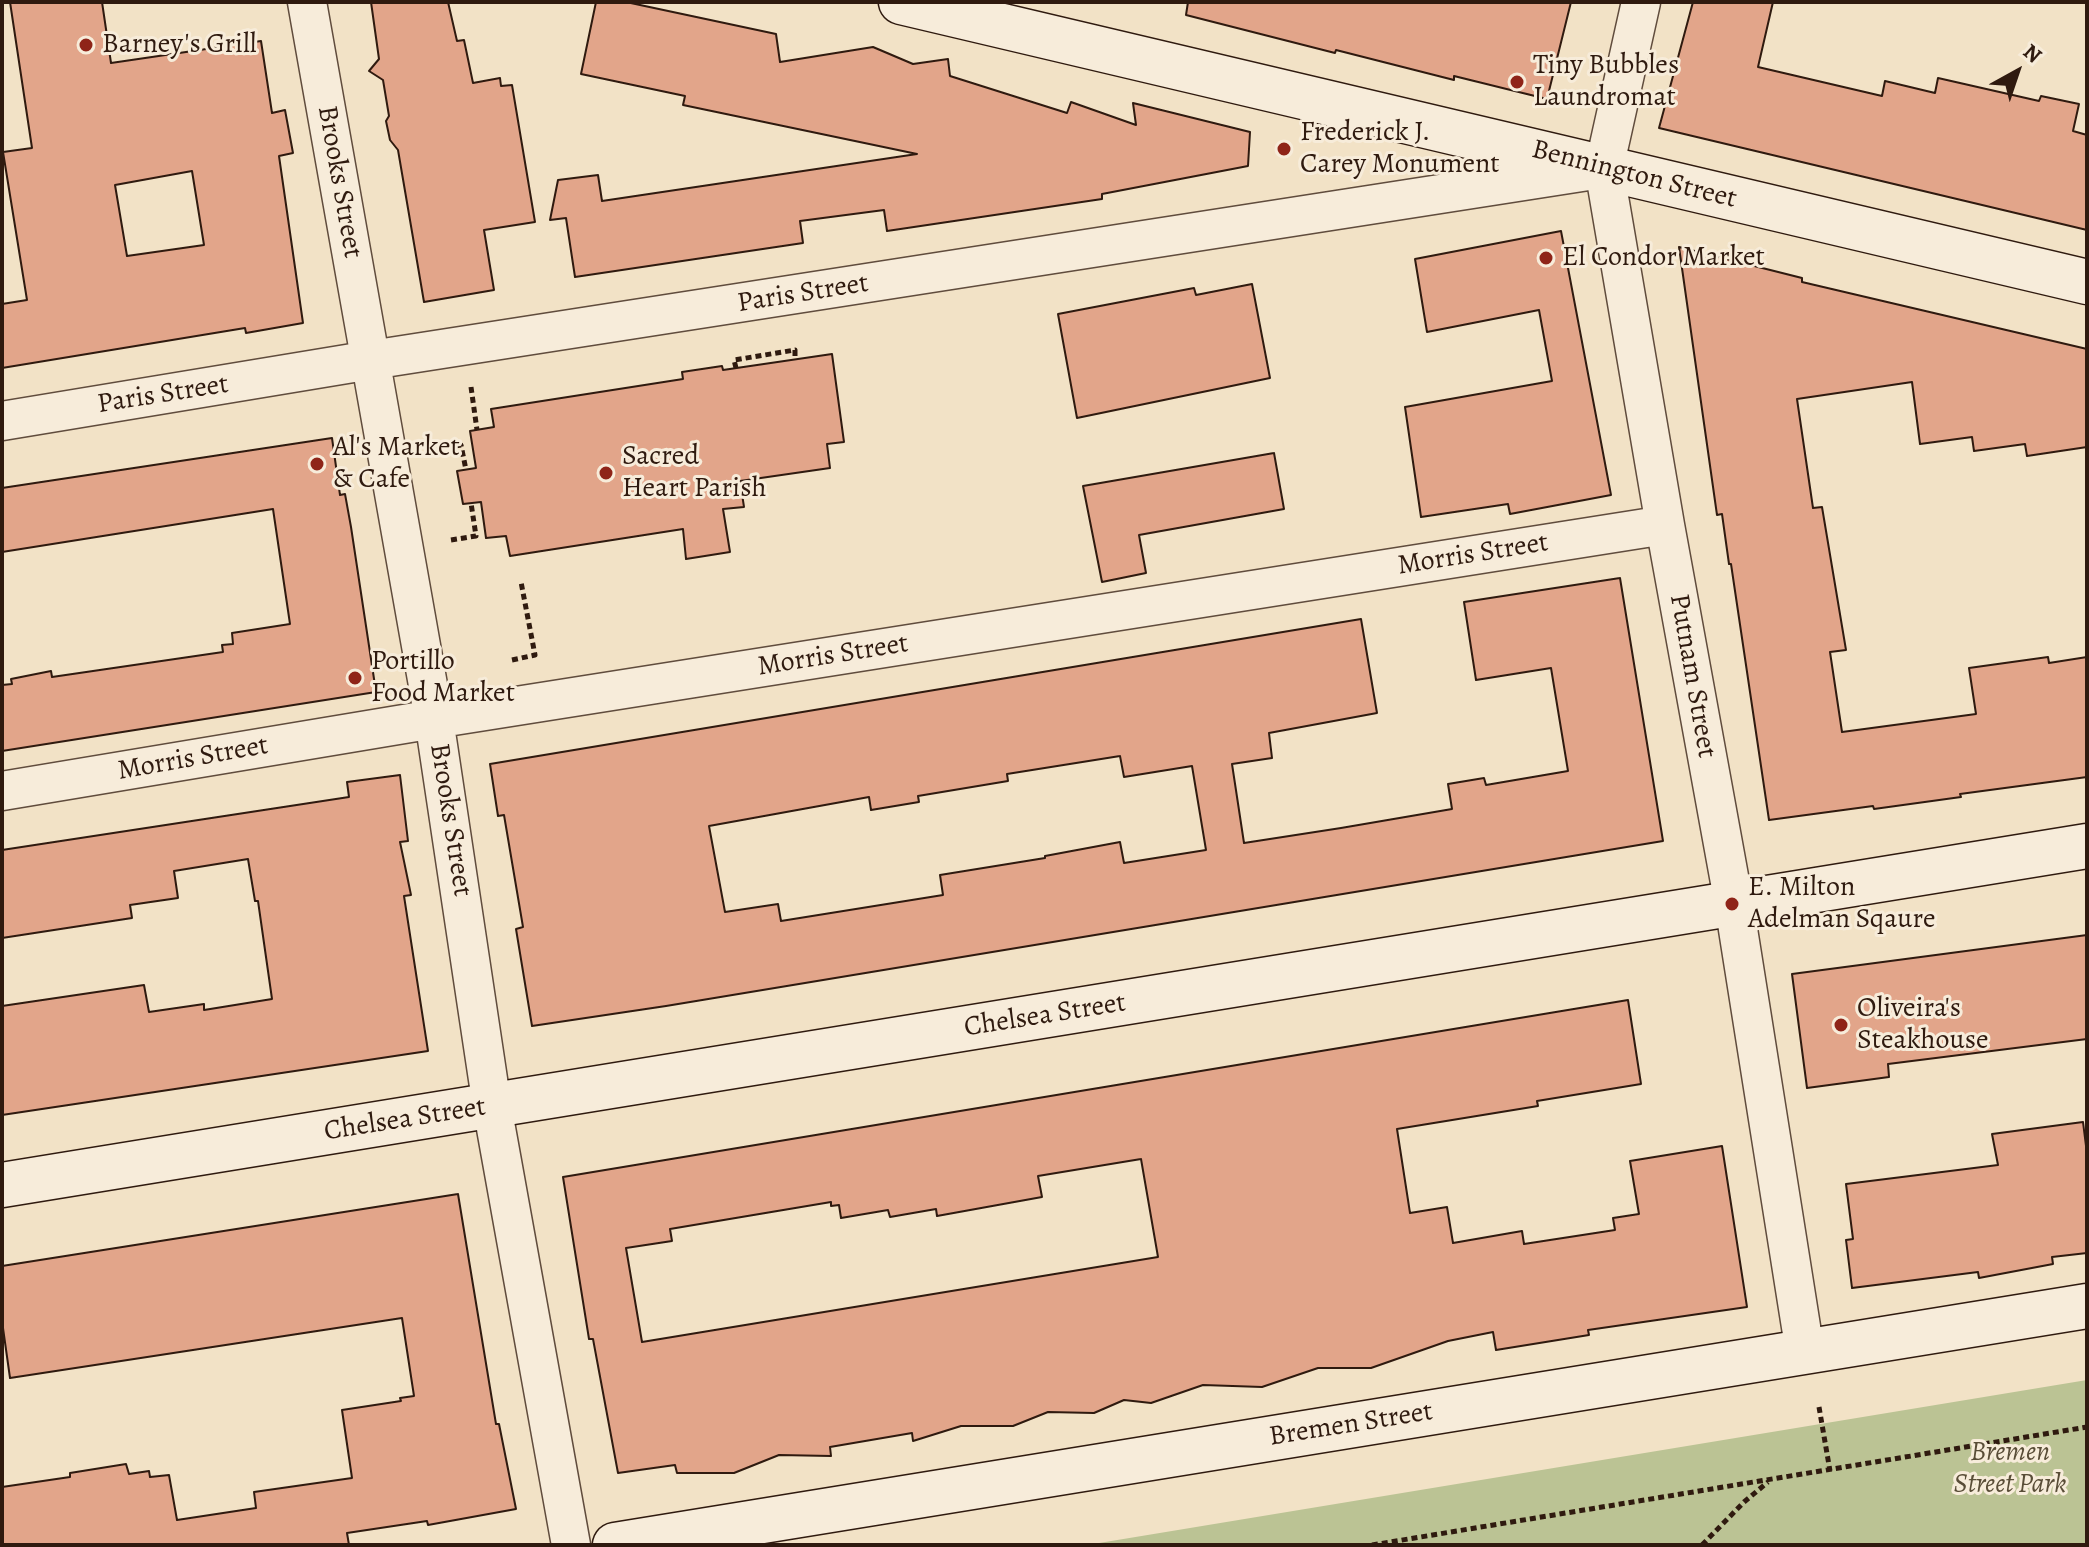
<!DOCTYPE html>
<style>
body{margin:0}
#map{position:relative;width:2089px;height:1547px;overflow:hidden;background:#f2e2c6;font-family:Alegreya,serif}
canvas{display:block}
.frame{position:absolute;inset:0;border:4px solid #2f1a0f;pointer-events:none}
.north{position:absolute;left:1977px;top:32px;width:80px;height:80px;-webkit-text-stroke:6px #f7ecda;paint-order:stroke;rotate:40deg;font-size:22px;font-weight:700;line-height:32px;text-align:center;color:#2f1a0f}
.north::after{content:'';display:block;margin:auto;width:28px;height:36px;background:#2f1a0f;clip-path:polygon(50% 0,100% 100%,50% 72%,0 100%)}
</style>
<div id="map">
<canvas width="2089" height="1547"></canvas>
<div class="frame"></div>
<div class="north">N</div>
</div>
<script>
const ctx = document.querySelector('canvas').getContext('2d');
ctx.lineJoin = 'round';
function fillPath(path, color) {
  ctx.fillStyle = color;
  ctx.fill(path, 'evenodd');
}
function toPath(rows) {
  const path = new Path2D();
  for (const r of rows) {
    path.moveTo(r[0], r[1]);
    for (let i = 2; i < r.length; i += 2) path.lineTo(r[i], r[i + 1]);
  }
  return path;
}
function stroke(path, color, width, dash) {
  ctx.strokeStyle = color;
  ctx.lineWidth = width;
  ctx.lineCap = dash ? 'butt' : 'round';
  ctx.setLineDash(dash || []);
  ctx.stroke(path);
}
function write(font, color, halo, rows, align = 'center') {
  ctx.font = font + ' Alegreya,serif';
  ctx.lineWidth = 6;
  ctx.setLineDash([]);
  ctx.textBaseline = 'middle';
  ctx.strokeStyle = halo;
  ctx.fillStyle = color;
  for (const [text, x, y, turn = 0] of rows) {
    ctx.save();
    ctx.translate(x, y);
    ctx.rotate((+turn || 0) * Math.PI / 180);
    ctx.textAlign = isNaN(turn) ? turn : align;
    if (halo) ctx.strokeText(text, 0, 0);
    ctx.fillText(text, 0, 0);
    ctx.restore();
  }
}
const green = toPath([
 [2087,1380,2087,1545,1087,1545]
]);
const building = toPath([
 [10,2,102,2,111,63,261,41,272,113,285,110,293,153,279,156,303,323,246,333,245,328,2,368,2,304,27,300,3,152,32,148,10,2],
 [192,171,204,245,127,256,115,185,192,171],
 [371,2,448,2,457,41,464,40,473,83,500,78,501,86,512,85,535,222,484,230,494,290,424,302,398,150,390,140,386,121,389,116,383,80,369,71,379,59,371,2],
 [596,2,626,2,776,34,780,62,873,47,913,64,948,59,950,76,1067,113,1071,102,1136,125,1133,103,1250,132,1248,166,1102,194,1102,199,887,231,884,210,800,221,803,243,575,277,566,218,550,220,558,180,598,175,602,201,917,154,683,105,685,96,581,74,596,2],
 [1188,2,1571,2,1547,99,1454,76,1454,80,1336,50,1335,53,1186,15,1188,2],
 [1693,2,1773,2,1758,67,1882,96,1885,81,1935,93,1938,78,2039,101,2041,96,2079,104,2073,131,2087,135,2087,230,1659,128,1693,2],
 [1561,231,1611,495,1510,514,1508,504,1421,517,1405,407,1552,381,1539,310,1427,332,1415,259,1561,231],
 [1679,247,1802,278,1802,282,2087,349,2087,447,2027,456,2025,444,1974,451,1972,437,1920,444,1912,382,1797,399,1813,508,1822,507,1846,650,1830,652,1842,732,1976,714,1969,668,2048,657,2049,663,2087,657,2087,777,1960,794,1961,797,1874,809,1873,806,1769,820,1731,564,1729,564,1722,514,1717,515,1679,247],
 [1252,284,1270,378,1077,418,1058,314,1194,288,1196,295,1252,284],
 [832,354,844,442,827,444,830,468,740,481,744,507,723,509,730,552,686,559,683,529,510,556,506,536,486,538,481,502,463,504,457,471,476,468,470,431,494,427,491,409,683,379,682,372,722,366,723,370,832,354],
 [332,438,340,495,345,494,351,527,376,692,2,751,2,685,12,684,11,679,51,671,52,677,223,652,222,645,233,644,232,633,290,624,273,509,2,552,2,488,332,438],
 [1274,453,1284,509,1139,535,1146,573,1102,582,1083,486,1274,453],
 [1620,578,1663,841,666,1006,532,1026,516,929,523,927,504,815,498,816,490,764,1361,619,1377,713,1269,733,1272,758,1232,764,1244,843,1341,828,1452,809,1448,784,1484,778,1486,785,1568,771,1551,668,1476,680,1464,602,1620,578],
 [1120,756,1124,777,1192,766,1206,850,1124,863,1120,842,1045,856,1045,858,940,875,943,895,781,921,778,904,725,912,709,826,869,797,871,810,919,802,918,796,1008,781,1007,774,1120,756],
 [400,775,408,841,400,842,411,895,404,896,428,1051,2,1115,2,1006,144,985,149,1012,204,1004,204,1010,272,999,258,901,255,901,248,859,174,871,178,898,130,905,132,918,2,938,2,850,349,797,347,782,400,775],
 [2087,935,2087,1039,1888,1064,1889,1077,1807,1088,1792,974,2087,935],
 [1628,1000,1641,1084,1537,1101,1538,1106,1397,1129,1410,1213,1447,1207,1453,1243,1522,1231,1524,1244,1615,1230,1613,1218,1639,1214,1630,1161,1722,1146,1747,1307,1588,1330,1589,1335,1496,1350,1493,1332,1448,1341,1371,1368,1318,1368,1262,1387,1203,1385,1151,1403,1124,1400,1094,1413,1048,1412,1013,1426,961,1426,913,1441,912,1433,830,1447,831,1456,779,1455,734,1473,677,1473,675,1465,618,1473,593,1339,589,1339,563,1177,1628,1000],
 [1141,1159,1158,1257,642,1342,626,1248,672,1241,670,1229,831,1202,831,1206,839,1205,841,1218,888,1210,890,1217,936,1209,937,1216,1042,1197,1038,1176,1141,1159],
 [2083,1122,2087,1154,2087,1253,2052,1257,2053,1264,1979,1278,1978,1272,1852,1288,1846,1240,1853,1239,1846,1184,1998,1165,1992,1134,2083,1122],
 [458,1194,496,1424,499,1424,516,1509,428,1525,427,1521,347,1533,349,1545,2,1545,2,1487,70,1477,70,1473,126,1464,129,1474,149,1471,150,1477,169,1475,177,1520,256,1508,254,1492,352,1478,342,1410,401,1401,400,1398,414,1396,402,1318,10,1378,2,1321,2,1266,458,1194]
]);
const path = toPath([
 [736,368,734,360,795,350,795,360],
 [471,387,477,430],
 [437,449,461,445,466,470],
 [451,540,476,536,471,503],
 [512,660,535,655,521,582],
 [1819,1407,1830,1471],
 [1372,1545,2087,1427],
 [1702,1545,1744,1502,1768,1482]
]);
const minor = toPath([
 [307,2,434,719,492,1106,571,1545],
 [1641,2,1604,168,1665,525,1734,904,1805,1352],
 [2,421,371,360,1601,169],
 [2,791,434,719,1665,525]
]);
const secondary = toPath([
 [901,2,2087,282],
 [2,1185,2087,846],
 [615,1545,2087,1306]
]);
const markers = [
 [86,45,8,"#8f2418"],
 [1517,82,8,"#8f2418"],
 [1284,149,8,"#8f2418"],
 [1546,258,8,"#8f2418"],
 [317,464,8,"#8f2418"],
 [606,473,8,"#8f2418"],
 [355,678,8,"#8f2418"],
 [1732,904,8,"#8f2418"],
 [1841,1025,8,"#8f2418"]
];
const poiNames = [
 ["Barney's Grill",102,45],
 ["Tiny Bubbles",1533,66],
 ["Laundromat",1533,98],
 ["Frederick J.",1300,133],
 ["Carey Monument",1300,165],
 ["El Condor Market",1562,258],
 ["Al's Market",333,448],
 ["& Cafe",333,480],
 ["Sacred",622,457],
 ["Heart Parish",622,489],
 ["Portillo",371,662],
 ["Food Market",371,694],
 ["E. Milton",1748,888],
 ["Adelman Sqaure",1748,920],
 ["Oliveira's",1857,1009],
 ["Steakhouse",1857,1041]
];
const streetNames = [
 ["Bennington Street",1634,175,14],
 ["Brooks Street",339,182,80],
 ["Paris Street",803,294,-9],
 ["Paris Street",163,395,-9],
 ["Morris Street",1473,555,-9],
 ["Morris Street",833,656,-9],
 ["Putnam Street",1692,676,80],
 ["Morris Street",193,759,-10],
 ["Brooks Street",450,820,81],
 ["Chelsea Street",1045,1016,-9],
 ["Chelsea Street",405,1120,-9],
 ["Bremen Street",1351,1425,-9]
];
const parkNames = [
 ["Bremen",2010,1453],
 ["Street Park",2010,1485]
];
fillPath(green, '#bbc394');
fillPath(building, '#e2a58a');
stroke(building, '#2f1a0f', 2);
stroke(minor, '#604c3d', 41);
stroke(secondary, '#2f1a0f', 47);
stroke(path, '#2f1a0f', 5, [6, 4]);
stroke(minor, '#f7ecda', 38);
stroke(secondary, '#f7ecda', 44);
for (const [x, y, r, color] of markers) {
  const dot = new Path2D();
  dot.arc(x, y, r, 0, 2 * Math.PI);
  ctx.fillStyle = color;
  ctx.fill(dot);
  stroke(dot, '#f7ecda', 3);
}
write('28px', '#2f1a0f', '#f7ecda', poiNames, 'left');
write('28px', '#2f1a0f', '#f7ecda', streetNames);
write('italic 28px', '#594d37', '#f7ecda', parkNames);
</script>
